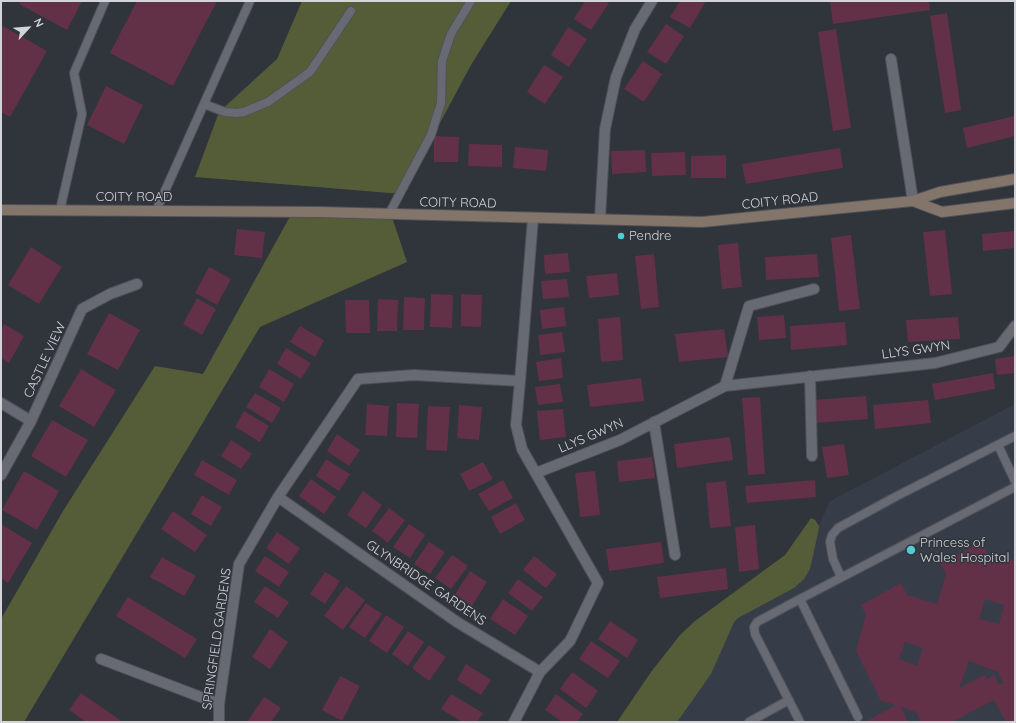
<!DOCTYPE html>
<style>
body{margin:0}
#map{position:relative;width:1016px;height:723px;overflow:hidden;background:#30343b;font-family:Quicksand,sans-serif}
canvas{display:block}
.frame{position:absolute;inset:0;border:2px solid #d2d4d9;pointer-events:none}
.north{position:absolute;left:8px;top:8px;width:40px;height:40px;-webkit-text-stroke:3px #30343b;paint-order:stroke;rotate:64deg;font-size:11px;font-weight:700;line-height:16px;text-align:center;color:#d2d4d9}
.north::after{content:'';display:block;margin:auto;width:14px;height:18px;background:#d2d4d9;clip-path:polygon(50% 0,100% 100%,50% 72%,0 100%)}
</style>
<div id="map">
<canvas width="1016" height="723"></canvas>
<div class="frame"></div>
<div class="north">N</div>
</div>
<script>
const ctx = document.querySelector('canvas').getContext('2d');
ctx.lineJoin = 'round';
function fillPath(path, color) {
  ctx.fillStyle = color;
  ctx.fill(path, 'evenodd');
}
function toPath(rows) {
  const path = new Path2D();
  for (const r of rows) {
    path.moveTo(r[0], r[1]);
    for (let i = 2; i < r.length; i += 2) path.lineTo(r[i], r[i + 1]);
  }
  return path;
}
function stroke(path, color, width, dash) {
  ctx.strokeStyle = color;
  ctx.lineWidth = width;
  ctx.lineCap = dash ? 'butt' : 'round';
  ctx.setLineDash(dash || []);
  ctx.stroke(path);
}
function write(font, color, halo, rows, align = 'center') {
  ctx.font = font + ' Quicksand,sans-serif';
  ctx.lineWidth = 3;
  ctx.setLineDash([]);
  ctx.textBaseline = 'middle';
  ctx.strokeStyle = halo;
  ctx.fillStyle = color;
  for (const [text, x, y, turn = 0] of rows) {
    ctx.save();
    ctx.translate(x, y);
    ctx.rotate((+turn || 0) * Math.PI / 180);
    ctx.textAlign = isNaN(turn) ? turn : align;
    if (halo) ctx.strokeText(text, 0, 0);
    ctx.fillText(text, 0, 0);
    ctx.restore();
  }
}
const built = toPath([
 [1015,404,1015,722,659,722,717,625,797,574,830,501]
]);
const green = toPath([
 [302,1,511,1,471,65,402,194,195,177,219,112,277,59],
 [293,211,391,214,407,262,260,327,24,722,1,722,1,619,63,511,155,366,203,374],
 [811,518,815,520,819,526,818,533,810,569,804,579,794,588,738,618,734,622,711,674,677,722,617,722,651,672,680,635,695,621,785,555]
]);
const building = toPath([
 [21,1,82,1,67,30,19,4],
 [137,1,217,1,173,86,110,53],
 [585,1,605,1,609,3,591,30,574,19],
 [680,1,706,1,690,28,670,17],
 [840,1,929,1,930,10,833,24,830,2],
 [947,13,961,110,945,113,930,16],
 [666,24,684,36,666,64,647,52],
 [1,25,47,51,10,117,1,112],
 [568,27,587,39,569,67,551,55],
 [836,29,851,128,833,131,818,32],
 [643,61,662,74,644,102,624,89],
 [544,65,563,77,545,104,527,92],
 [106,86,143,105,124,144,87,125],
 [1015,116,1015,136,967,148,963,128],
 [434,136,459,137,458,162,434,162],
 [469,144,502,145,502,167,468,166],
 [515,147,548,150,546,171,513,168],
 [840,148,843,168,746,184,742,164],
 [645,150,646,172,612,174,611,151],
 [685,152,686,175,652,176,651,153],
 [726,155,726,178,691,178,691,156],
 [237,229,265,232,262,258,234,255],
 [945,230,952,294,930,296,923,232],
 [1015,231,1015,248,983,251,982,234],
 [851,235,860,309,839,311,831,238],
 [738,243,742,287,722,289,718,245],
 [31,247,62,267,39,304,8,285],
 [568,253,570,272,545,274,544,255],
 [654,254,659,307,641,309,635,256],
 [817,254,819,277,766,280,765,257],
 [209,267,231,279,217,305,195,293],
 [617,273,619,295,589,298,586,276],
 [567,279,569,297,543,299,541,281],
 [431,294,453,295,452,328,430,327],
 [461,294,482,295,481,327,461,326],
 [404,297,425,298,424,330,403,330],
 [197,298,216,309,202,335,183,324],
 [378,299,398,300,397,331,377,331],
 [345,300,369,300,370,333,346,333],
 [564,307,566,326,542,329,540,310],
 [109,313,140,330,118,370,87,354],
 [784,315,786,338,759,340,757,317],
 [620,317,623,360,601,362,598,319],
 [958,317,960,339,908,342,906,320],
 [845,322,847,345,791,350,790,326],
 [4,324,24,336,9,363,1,358,1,330],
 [300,326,324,340,315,357,290,342],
 [724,329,728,357,679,362,675,334],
 [562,332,565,352,540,355,538,335],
 [286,348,311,363,301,379,277,364],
 [1015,356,1015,373,997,375,995,359],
 [561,358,563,378,539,381,536,362],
 [81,369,116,390,94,427,59,406],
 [269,369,294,384,284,402,259,387],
 [993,373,995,389,935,400,932,384],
 [641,378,644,401,590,407,587,385],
 [560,384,563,402,538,405,535,387],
 [255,393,281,408,272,423,246,407],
 [866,396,868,419,816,423,814,400],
 [760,397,765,474,748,475,742,398],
 [928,400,931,423,875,429,873,405],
 [397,403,419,404,417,438,396,437],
 [367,404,389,406,387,436,365,435],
 [459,405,482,407,479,440,457,438],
 [428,406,450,407,447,451,426,450],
 [563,409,566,437,540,440,537,411],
 [244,411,269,426,260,442,235,427],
 [52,420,88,440,66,477,31,456],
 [337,434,360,450,349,466,327,451],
 [730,437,733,460,677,468,674,444],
 [231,440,252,454,241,469,221,456],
 [844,444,849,475,827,478,822,447],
 [652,457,655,478,619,482,617,461],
 [326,459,350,474,339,491,316,476],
 [202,460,237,480,229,495,194,475],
 [483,462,493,479,469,491,460,474],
 [24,471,59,491,37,530,2,510],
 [595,471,600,515,580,517,575,473],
 [311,479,336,497,324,514,299,496],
 [503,480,513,498,489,511,478,494],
 [815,480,816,497,747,503,745,486],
 [726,481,731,526,710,528,706,483],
 [363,491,382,505,366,528,347,515],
 [202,495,222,507,211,526,191,514],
 [516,503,525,520,500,534,491,517],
 [389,508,405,520,388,543,372,531],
 [173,511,207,535,195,552,161,529],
 [1,524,32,543,8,583,1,578],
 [409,524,425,535,410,558,393,547],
 [755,525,759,569,739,572,735,527],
 [277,532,300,548,289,564,266,548],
 [429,542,445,552,430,574,414,564],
 [661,542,664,563,609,571,606,549],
 [982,542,988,554,1015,561,1015,722,1006,722,994,700,952,722,921,722,916,712,901,707,908,722,865,722,896,705,881,701,856,651,866,615,861,605,901,583,907,595,937,604,946,574,940,563],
 [985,599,1004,605,999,624,979,619],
 [905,642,923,648,917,666,899,659],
 [969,661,998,672,1003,683,999,685,994,675,987,679,985,675,959,688],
 [452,555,468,566,451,589,435,578],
 [265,556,289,572,279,587,255,571],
 [534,556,557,574,546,588,523,570],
 [162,557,196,576,184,596,150,577],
 [726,568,728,589,660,598,657,577],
 [470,571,487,582,472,606,455,594],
 [325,572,340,581,325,604,310,594],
 [518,579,543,597,532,611,508,593],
 [265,586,289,602,278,618,254,602],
 [346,586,365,600,343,630,324,616],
 [128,597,197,639,185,658,116,616],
 [503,599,528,616,515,635,490,619],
 [366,603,382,614,365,638,349,627],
 [386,615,404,627,387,653,369,641],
 [610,621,638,640,627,658,598,639],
 [270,629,288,642,270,669,252,657],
 [408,631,424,642,408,666,392,654],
 [591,641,620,661,608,678,579,659],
 [429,645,446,657,429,681,412,668],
 [466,664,491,680,481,695,457,680],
 [572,672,598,691,586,708,560,689],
 [340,676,360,686,342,721,322,710],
 [81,693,123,722,86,722,69,710],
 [451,694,483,713,477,722,462,722,441,709],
 [556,694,583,714,577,722,562,722,545,710],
 [264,697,281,708,271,722,247,722]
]);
const service = toPath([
 [204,104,225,112,237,113,244,112,268,102,310,72,351,11],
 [60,210,82,114,74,73,105,1],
 [156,211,250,1],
 [389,214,431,135,441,103,442,61,451,34,471,1],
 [998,445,1015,481],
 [841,577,833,559,830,542,832,535,838,528,895,497,1015,436],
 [800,599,757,622,754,627,755,634,800,722],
 [858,717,800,599,1015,487],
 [749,722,789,700]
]);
const minor = toPath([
 [891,59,913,201],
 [600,219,605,129,616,77,635,29,652,1],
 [810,376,812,456],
 [520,381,414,375,358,379,278,497,457,622,540,672,570,641,598,583,522,449,516,425,520,381,533,218],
 [725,386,749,306,814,289],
 [1,403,31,421],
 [654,422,675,555],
 [536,473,620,440,725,386,935,363,999,347,1015,326],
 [1,475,31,421,82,309,110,294,137,284],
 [101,659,219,704],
 [219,722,219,704,239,564,278,497],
 [514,722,540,672]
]);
const secondary = toPath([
 [913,201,942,212,1015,203],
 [1,210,319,212,702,222,913,201,940,192,1015,179]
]);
const markers = [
 [621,236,4,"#51ccd2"],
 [911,550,5,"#51ccd2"]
];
const streetNames = [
 ["COITY ROAD",134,197],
 ["COITY ROAD",780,201,-6],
 ["COITY ROAD",458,203,1],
 ["LLYS GWYN",916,350,-8],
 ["CASTLE VIEW",45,360,-65],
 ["LLYS GWYN",591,436,-23],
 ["GLYNBRIDGE GARDENS",426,583,34],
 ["SPRINGFIELD GARDENS",217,639,-82]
];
const poiNames = [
 ["Pendre",629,236],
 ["Princess of",920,543],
 ["Wales Hospital",920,558]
];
fillPath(built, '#373c49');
fillPath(green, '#545d37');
fillPath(building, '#623148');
stroke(service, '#505259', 10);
stroke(minor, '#505259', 12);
stroke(secondary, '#505259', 12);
stroke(service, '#676a73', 8);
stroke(minor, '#676a73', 10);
stroke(secondary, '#84756a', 10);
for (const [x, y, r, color] of markers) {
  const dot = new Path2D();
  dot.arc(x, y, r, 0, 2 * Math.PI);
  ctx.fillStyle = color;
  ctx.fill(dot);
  stroke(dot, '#30343b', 1.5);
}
write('13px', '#d2d4d9', '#30343b', streetNames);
write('13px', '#d2d4d9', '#30343b', poiNames, 'left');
</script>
